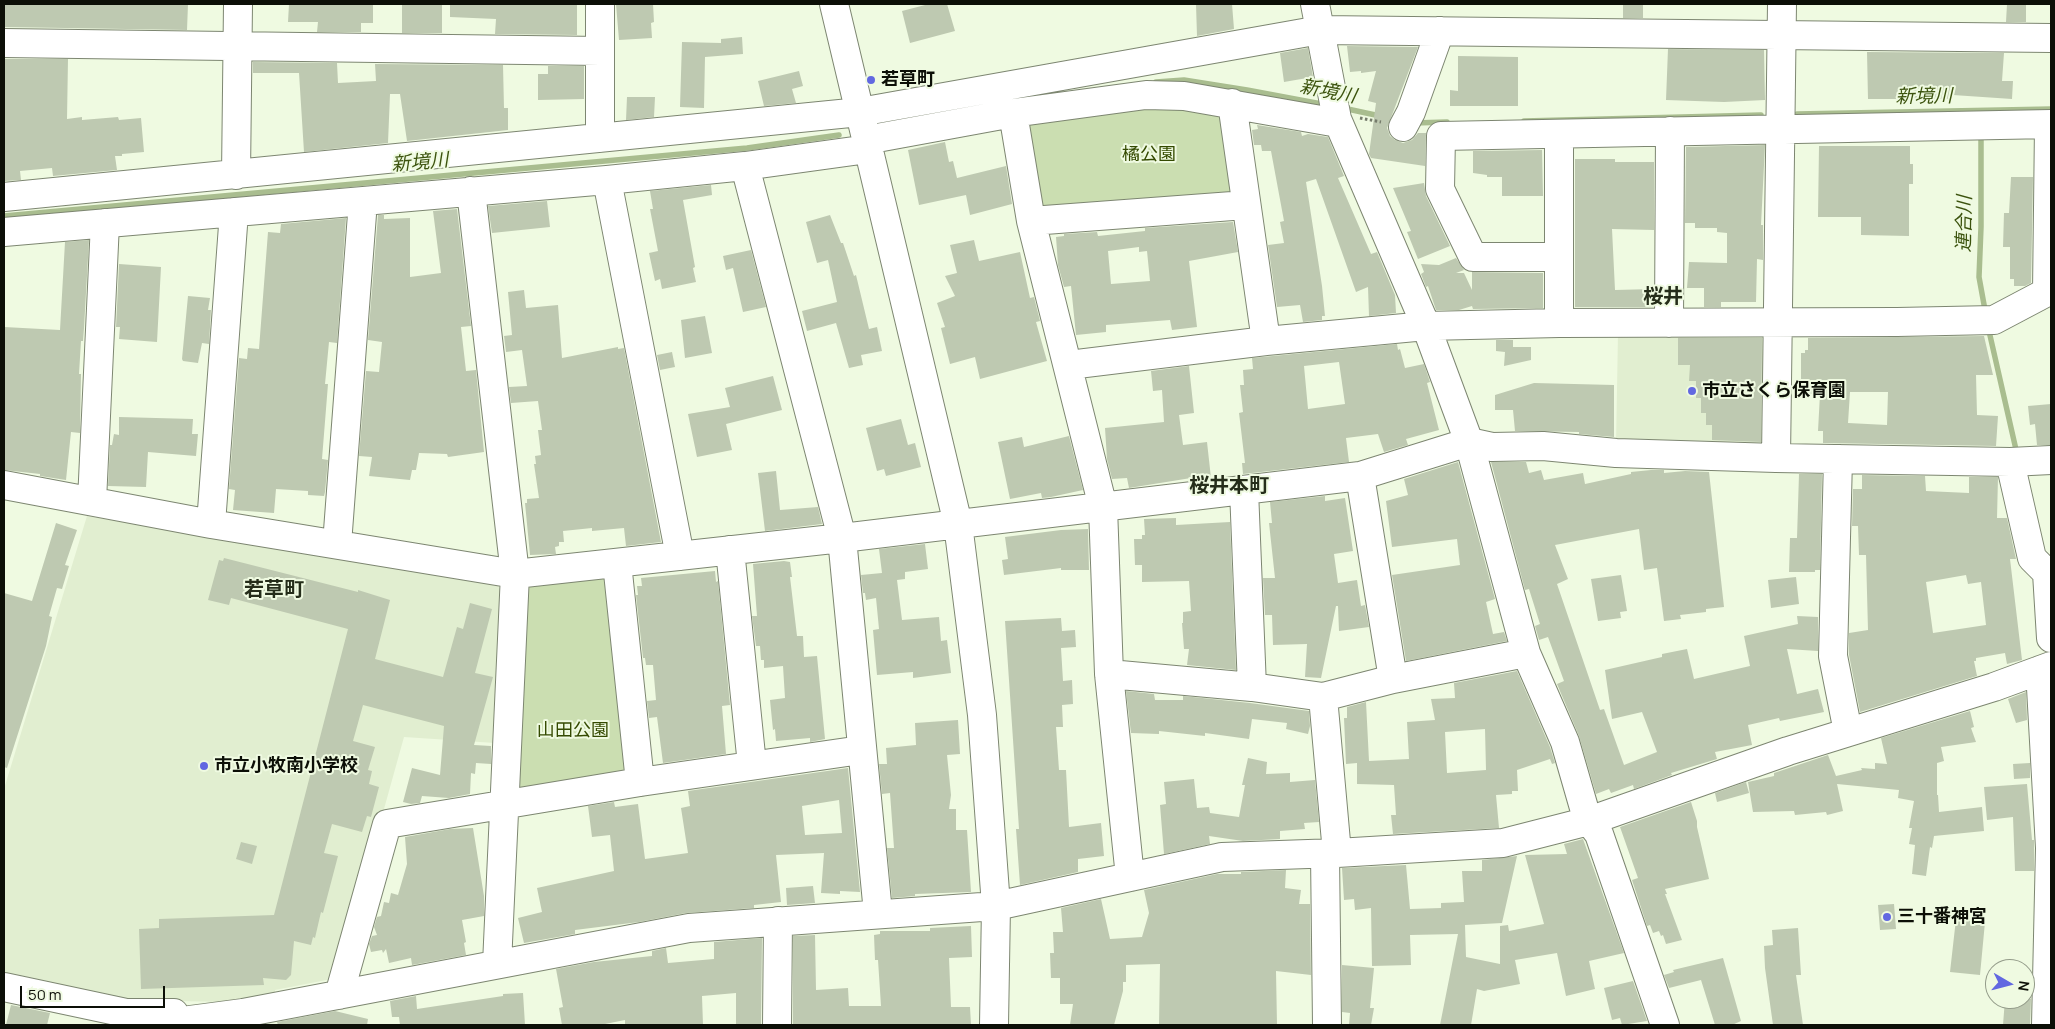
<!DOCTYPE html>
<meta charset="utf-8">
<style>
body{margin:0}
#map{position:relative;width:2055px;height:1029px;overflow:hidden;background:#effae1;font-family:Manrope,sans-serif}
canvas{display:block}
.frame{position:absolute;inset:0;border:5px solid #0c0f07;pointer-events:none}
.north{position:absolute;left:1985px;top:959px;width:50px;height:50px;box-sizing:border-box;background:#effae1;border:1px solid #949c8a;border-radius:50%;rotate:98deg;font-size:14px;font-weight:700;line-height:20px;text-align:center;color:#0c0f07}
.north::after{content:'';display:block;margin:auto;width:18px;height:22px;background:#6268e1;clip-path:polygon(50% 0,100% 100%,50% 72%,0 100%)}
.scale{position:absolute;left:20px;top:986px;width:145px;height:22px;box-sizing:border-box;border:2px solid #0c0f07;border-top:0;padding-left:6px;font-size:15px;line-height:18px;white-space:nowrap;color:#0c0f07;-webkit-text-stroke:4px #effae1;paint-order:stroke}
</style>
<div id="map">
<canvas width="2055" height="1029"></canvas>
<div class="frame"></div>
<div class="north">N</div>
<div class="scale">50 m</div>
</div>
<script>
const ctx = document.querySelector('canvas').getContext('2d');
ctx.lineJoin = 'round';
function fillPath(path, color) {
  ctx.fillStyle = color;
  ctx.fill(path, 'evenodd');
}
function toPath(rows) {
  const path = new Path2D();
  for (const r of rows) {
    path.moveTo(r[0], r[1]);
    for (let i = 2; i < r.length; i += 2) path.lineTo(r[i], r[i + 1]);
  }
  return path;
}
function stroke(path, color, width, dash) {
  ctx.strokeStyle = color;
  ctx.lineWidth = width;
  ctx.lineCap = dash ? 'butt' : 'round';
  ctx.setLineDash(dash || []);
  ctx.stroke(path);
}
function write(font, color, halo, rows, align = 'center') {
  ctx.font = font + ' Manrope,"Noto Sans JP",sans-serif';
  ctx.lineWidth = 4;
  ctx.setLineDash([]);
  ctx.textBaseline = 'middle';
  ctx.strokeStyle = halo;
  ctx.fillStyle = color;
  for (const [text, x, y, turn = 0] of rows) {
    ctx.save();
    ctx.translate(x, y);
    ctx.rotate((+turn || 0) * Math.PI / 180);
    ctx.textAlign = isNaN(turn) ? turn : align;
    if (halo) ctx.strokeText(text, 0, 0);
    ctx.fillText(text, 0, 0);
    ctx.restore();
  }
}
const built = toPath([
 [1762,331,1767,337,1766,444,1616,445,1618,333],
 [87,516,498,586,502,592,495,743,404,737,337,978,275,990,275,998,229,1002,123,1000,4,978,4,789]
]);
const green = toPath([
 [1137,104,1222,112,1234,192,1039,213,1027,125],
 [603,578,610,583,629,768,623,777,525,792,519,786,527,586]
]);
const stream = toPath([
 [1156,82,1184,80,1247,90,1327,105],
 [1343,108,1380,116],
 [1797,114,2051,109],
 [1524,121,1761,115],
 [1414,123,1447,122],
 [1981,139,1981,227,1979,277,1985,310],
 [4,216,747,148,839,135],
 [1989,331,2017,454]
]);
const building = toPath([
 [4,4,188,4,187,30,4,27],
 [289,4,373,4,373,23,361,23,361,32,317,32,318,22,288,22],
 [402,4,442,4,442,33,402,33],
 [450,4,577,5,577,35,495,34,496,19,450,17],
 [616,4,653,4,654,22,651,23,652,38,619,40],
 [929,4,947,4,955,31,910,43,902,11],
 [1196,4,1232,4,1234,29,1197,36],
 [1623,4,1643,4,1643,18,1623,18],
 [2007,4,2026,4,2026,22,2006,22],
 [742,37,743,54,705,57,704,108,680,107,682,42,721,43,721,39],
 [1347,46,1418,47,1387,128,1390,136,1395,140,1403,143,1412,140,1418,133,1426,133,1425,166,1371,158,1369,154,1376,103,1368,101,1376,71,1361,73,1361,71,1350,72],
 [1308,48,1313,77,1284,82,1280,53],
 [1668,49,1764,50,1765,100,1724,102,1666,100],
 [1867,52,2004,53,2002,81,2013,81,2012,99,1953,95,1953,99,1868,99],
 [1458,56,1518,57,1518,106,1450,106,1450,90,1458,91],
 [4,59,68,59,67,119,82,117,82,120,118,117,119,120,141,118,144,152,122,154,122,156,115,156,117,170,53,176,52,168,20,171,21,180,4,181],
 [253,62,337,63,338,83,376,81,375,64,503,65,504,108,508,108,508,130,407,141,400,94,390,94,388,143,304,152,299,73,253,73],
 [548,66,584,66,584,99,538,100,538,74,548,74],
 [799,71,803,86,792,89,796,103,764,106,758,81],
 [627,97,655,97,654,117,626,120],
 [1257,125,1301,132,1302,136,1308,134,1328,137,1344,176,1338,178,1371,254,1377,252,1395,295,1396,313,1369,316,1368,287,1356,292,1316,179,1306,182,1322,286,1325,316,1322,316,1322,320,1303,322,1300,305,1277,307,1268,245,1284,243,1280,222,1284,221,1271,151,1262,151,1261,145,1254,145,1252,130,1258,129],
 [945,142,949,162,953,161,957,178,1006,166,1012,204,970,215,966,195,919,205,908,150],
 [1765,145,1761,225,1763,225,1763,260,1757,259,1756,302,1721,302,1721,307,1704,307,1704,288,1687,288,1689,262,1727,263,1727,233,1717,232,1717,228,1695,228,1695,223,1685,223,1686,147],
 [1819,146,1910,146,1910,164,1913,164,1913,184,1909,184,1909,236,1861,235,1861,217,1818,217],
 [1542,150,1543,196,1502,196,1502,177,1487,177,1487,175,1473,173,1473,151],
 [1575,159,1615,159,1615,162,1654,162,1654,230,1612,229,1615,290,1654,289,1653,307,1575,307],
 [2011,177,2033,177,2031,283,2025,286,2014,286,2014,279,2010,279,2010,247,2003,247,2004,213,2009,213],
 [1424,183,1426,196,1450,246,1418,259,1407,232,1411,231,1393,188],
 [711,185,712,195,683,200,695,267,693,268,696,282,662,289,660,279,655,281,649,253,658,251,650,209,653,209,650,191],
 [547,201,550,227,492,233,488,206],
 [457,209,471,326,461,327,466,371,476,370,484,452,448,457,447,454,419,453,416,470,412,470,410,480,369,476,372,457,359,456,366,371,379,372,382,342,368,340,378,215,384,215,384,219,410,218,410,277,441,273,433,211],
 [830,215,841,243,843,243,854,276,856,275,869,329,877,327,882,351,861,355,863,365,849,368,836,323,807,331,802,311,837,302,828,260,817,263,806,222],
 [346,218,337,343,329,342,325,384,328,384,322,459,328,460,325,492,324,496,308,495,308,491,276,489,274,513,233,510,235,490,229,489,239,358,247,359,248,348,259,349,268,232,280,233,281,224],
 [1233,222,1238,252,1189,261,1197,327,1172,330,1170,320,1106,325,1106,332,1076,335,1071,286,1064,287,1058,265,1056,237,1064,236,1064,234,1097,232,1098,236,1145,231,1145,228],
 [1139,247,1139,252,1147,251,1150,281,1111,284,1108,251],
 [89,240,84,328,83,341,81,341,79,374,81,374,80,433,71,432,66,480,40,476,40,474,4,470,4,327,60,330,65,242],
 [974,240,979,261,1020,252,1030,298,1034,297,1040,321,1036,322,1047,361,980,379,975,357,950,364,941,328,945,327,937,303,955,296,945,276,957,273,950,245],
 [751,250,766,307,743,312,733,268,726,270,723,256],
 [1456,258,1464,270,1456,273,1464,273,1472,290,1472,272,1543,273,1543,308,1473,309,1472,306,1459,310,1436,310,1428,286,1426,287,1421,274,1424,272,1421,264,1439,265],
 [119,264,161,267,157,342,119,339,120,327,116,327],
 [524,290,526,308,558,305,562,358,618,347,618,349,624,348,661,542,626,546,624,528,592,531,592,528,563,531,564,542,559,542,559,546,555,547,556,554,530,555,525,503,527,503,527,499,539,498,534,464,536,464,535,456,541,455,538,430,542,430,538,401,511,403,509,387,527,386,522,350,506,352,504,336,512,335,508,292],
 [188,296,210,298,208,310,211,310,209,344,202,343,198,363,183,361,182,359],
 [705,316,712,353,685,358,681,320],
 [1984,336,1993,375,1976,375,1977,415,1998,416,1996,446,1823,443,1823,431,1818,431,1820,394,1803,394,1803,389,1801,389,1801,353,1805,353,1805,350,1808,350,1808,338],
 [1850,392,1888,392,1887,425,1848,423],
 [1678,338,1762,338,1761,442,1712,440,1712,425,1706,425,1706,413,1701,413,1701,398,1696,398,1696,381,1689,381,1690,365,1678,365],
 [1496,340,1513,340,1513,347,1531,347,1531,360,1504,366,1505,352,1496,351],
 [1397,344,1398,350,1400,349,1405,368,1424,364,1430,382,1427,383,1439,430,1406,439,1408,445,1384,452,1378,434,1346,438,1349,462,1243,474,1242,463,1245,463,1239,413,1243,412,1240,385,1244,385,1243,370,1253,369,1252,358],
 [1339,362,1345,404,1308,409,1304,366],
 [672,352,675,367,660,370,657,355],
 [1189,366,1194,413,1179,415,1183,445,1207,442,1211,478,1192,480,1191,478,1129,488,1127,478,1112,479,1107,459,1105,428,1164,422,1162,390,1153,391,1151,371],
 [773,376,782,410,726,424,732,450,697,457,688,414,730,407,725,388],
 [1534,383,1614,385,1614,437,1579,434,1579,432,1515,431,1513,410,1495,410,1495,395],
 [2051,404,2051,445,2037,445,2035,424,2030,425,2028,406],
 [119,417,193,419,192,434,198,434,196,456,148,452,146,487,108,486,110,445,112,445,114,434,119,435],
 [901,419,908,445,915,443,921,467,886,476,884,469,877,471,866,428],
 [1069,436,1083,490,1051,497,1042,498,1041,493,1010,499,998,442,1022,437,1024,447],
 [1458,462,1495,599,1486,602,1493,634,1504,632,1507,641,1406,661,1392,575,1460,565,1457,539,1392,547,1386,501,1408,495,1404,479],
 [1491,462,1526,462,1529,473,1541,470,1544,480,1583,473,1585,484,1631,474,1631,472,1651,470,1664,470,1664,473,1685,471,1709,472,1724,607,1706,609,1706,612,1680,615,1681,619,1664,621,1657,568,1644,570,1639,529,1555,545,1568,579,1557,584,1600,710,1604,709,1624,765,1657,752,1642,712,1612,719,1605,670,1662,657,1662,654,1687,649,1694,679,1750,666,1744,636,1798,624,1797,616,1818,617,1818,651,1787,649,1797,694,1818,689,1824,712,1780,721,1779,718,1748,725,1752,745,1715,752,1717,759,1671,773,1672,775,1634,789,1633,785,1611,793,1609,789,1596,794,1579,736,1557,684,1564,681,1548,637,1539,640,1535,626,1540,624,1529,589,1525,590],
 [776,471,780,510,818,507,822,524,765,531,758,473],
 [1799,474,1822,474,1820,570,1815,570,1815,572,1789,572,1790,538,1797,538],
 [1862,475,1925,476,1926,491,1969,493,1969,477,1998,477,1997,518,2007,518,2016,559,2010,559,2022,660,2007,664,2005,653,1976,658,1976,661,1974,661,1977,676,1860,712,1849,655,1849,633,1868,630,1866,555,1859,555,1858,526,1852,526,1853,489,1862,489],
 [1966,575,1968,584,1981,582,1986,625,1933,633,1926,582],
 [1325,496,1325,501,1345,498,1353,551,1334,554,1338,583,1357,580,1361,606,1365,605,1369,627,1339,631,1338,606,1336,606,1321,678,1305,677,1307,644,1273,645,1272,615,1265,615,1263,578,1275,578,1269,523,1272,523,1270,502],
 [1176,518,1176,525,1230,522,1236,670,1187,665,1189,649,1184,649,1182,623,1183,623,1183,612,1191,611,1189,581,1142,582,1142,565,1135,565,1134,539,1142,539,1142,535,1145,535,1144,519],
 [56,523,77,530,65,565,69,566,62,589,57,588,49,616,52,617,46,646,7,768,4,767,4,593,32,601],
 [1088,529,1089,570,1061,570,1061,568,1004,575,1002,560,1008,559,1005,537,1061,530],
 [925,544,928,569,905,572,905,579,897,580,902,620,939,617,941,641,947,640,951,673,913,678,913,672,877,675,873,630,879,629,876,598,866,600,865,593,863,593,861,575,882,573,879,549],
 [224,558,358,592,358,590,390,600,375,659,443,677,457,627,463,629,470,603,492,609,475,673,493,677,474,745,491,746,491,764,476,763,475,774,471,773,470,794,449,798,422,796,420,803,411,804,403,802,412,768,440,775,444,726,363,705,353,741,375,747,368,770,372,771,369,784,379,787,371,817,367,816,362,832,332,824,324,853,338,856,323,913,321,912,315,938,313,937,311,945,294,941,291,975,286,980,263,978,264,985,141,989,139,929,159,928,159,919,274,915,348,629,231,598,229,605,208,600,219,560,223,561],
 [784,561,790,562,792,577,790,577,797,636,803,636,804,657,817,656,825,739,810,742,810,738,776,741,775,729,773,730,770,700,785,698,783,666,764,668,764,660,761,660,760,646,756,646,752,616,757,616,753,564],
 [715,571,716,582,718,581,730,705,722,706,726,754,663,763,657,717,649,718,647,701,656,700,653,665,646,665,645,658,643,658,636,595,638,595,637,586,642,586,641,578],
 [1621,575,1627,611,1620,612,1621,618,1598,621,1591,579],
 [1796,577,1799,604,1771,608,1768,580],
 [1061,618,1062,631,1075,630,1076,647,1061,648,1063,681,1072,680,1073,704,1062,705,1063,727,1056,727,1059,770,1066,770,1069,827,1101,823,1104,856,1078,859,1078,872,1020,885,1016,829,1019,829,1005,621],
 [1517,671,1550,747,1555,763,1552,764,1550,759,1517,770,1518,791,1512,791,1512,794,1496,795,1499,828,1393,834,1391,815,1396,815,1394,785,1357,784,1357,763,1346,764,1344,718,1347,718,1347,707,1366,702,1369,761,1409,759,1407,722,1435,720,1431,699,1455,698,1454,683],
 [1485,729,1486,770,1447,773,1445,732],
 [1126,691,1154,694,1155,700,1183,700,1183,696,1250,703,1309,711,1310,726,1308,734,1286,729,1287,723,1252,719,1249,739,1205,733,1205,736,1159,731,1159,734,1131,733],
 [2026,692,2027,720,2016,723,2008,699],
 [1970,711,1974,727,1971,728,1976,742,1941,747,1944,761,1937,763,1937,795,1938,795,1939,812,1982,807,1984,831,1934,836,1932,848,1930,847,1926,876,1912,874,1915,845,1909,844,1912,828,1909,828,1914,801,1898,798,1899,790,1837,784,1843,811,1827,815,1826,812,1795,815,1794,811,1753,812,1748,782,1774,776,1774,773,1828,755,1836,776,1862,770,1861,768,1875,769,1875,763,1887,764,1881,738],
 [958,720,960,754,947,755,951,795,949,809,956,809,956,830,967,830,971,892,915,894,915,896,892,898,887,848,894,848,890,793,882,794,879,764,887,764,886,748,916,745,915,723],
 [1248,758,1267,762,1266,774,1290,773,1290,782,1315,780,1319,822,1304,823,1305,829,1280,831,1280,839,1243,841,1209,836,1210,844,1164,854,1160,805,1166,804,1164,782,1194,779,1197,808,1209,807,1210,813,1239,817,1245,785,1242,785],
 [2030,763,2030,778,2014,779,2013,764],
 [848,768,860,892,840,891,840,894,821,893,824,853,776,855,781,902,754,905,754,908,686,913,639,922,575,930,575,934,524,943,518,918,542,912,537,888,614,871,610,835,592,837,588,806,614,802,615,807,638,804,645,859,688,853,681,808,690,806,688,791],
 [839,800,842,833,805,835,802,806],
 [1746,782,1749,793,1717,802,1715,793],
 [2027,784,2032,840,2034,840,2034,871,2015,871,2013,817,1987,820,1984,787],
 [1691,802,1697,821,1697,827,1709,879,1665,889,1667,894,1665,894,1682,940,1666,944,1663,935,1661,936,1659,931,1653,933,1650,925,1647,926,1632,880,1638,878,1620,827],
 [473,828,484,896,484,916,462,920,466,942,464,943,466,955,412,965,411,958,389,963,386,949,383,953,382,950,371,952,369,944,372,936,377,935,374,927,377,917,381,916,384,902,389,903,391,893,398,895,407,864,405,837,450,829],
 [1583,839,1624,953,1589,961,1595,989,1566,996,1557,953,1515,960,1520,984,1484,991,1477,989,1471,1025,1440,1025,1458,934,1410,935,1411,965,1372,966,1371,908,1355,910,1354,899,1344,900,1342,868,1406,865,1410,909,1441,908,1441,903,1464,902,1462,871,1482,871,1482,860,1517,856,1502,923,1465,925,1466,957,1500,964,1500,926,1508,925,1509,931,1544,924,1525,855,1567,854,1564,844],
 [241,842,257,846,252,864,236,859],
 [1286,870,1285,888,1301,890,1299,904,1310,904,1311,978,1311,975,1276,971,1277,1025,1159,1025,1160,964,1126,965,1126,982,1123,982,1123,991,1114,1025,1070,1025,1073,1004,1060,1004,1060,978,1051,978,1050,953,1054,953,1053,932,1063,932,1061,908,1101,899,1110,939,1142,937,1149,913,1144,890,1217,874,1241,874,1241,872],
 [813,886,815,903,787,905,786,888],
 [1894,904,1896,929,1880,930,1878,905],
 [1956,919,1985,922,1980,975,1950,972],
 [971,926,972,957,949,958,951,1007,970,1007,971,1025,793,1025,793,936,815,935,816,990,848,988,849,1006,881,1006,878,960,875,960,874,935,880,934,880,931,930,931,930,928],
 [1798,928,1801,975,1796,975,1803,1025,1773,1025,1765,968,1764,946,1773,945,1772,930],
 [762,938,761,1025,736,1025,736,993,702,996,703,1025,625,1025,625,1020,600,1025,562,1025,559,1008,563,1007,556,969,594,962,652,956,652,951,666,948,668,963,714,959,714,942],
 [1723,958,1741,1021,1732,1025,1715,1025,1701,980,1669,988,1664,975,1674,972,1673,970],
 [1342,965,1374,968,1370,1008,1374,1008,1371,1025,1349,1025,1350,1013,1342,1012],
 [1633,981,1647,1021,1622,1025,1620,1018,1612,1020,1604,988],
 [523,993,525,1025,400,1025,399,1017,392,1017,390,1001,416,996,417,1009,503,996,503,994],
 [2005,999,2031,999,2030,1025,2003,1025],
 [11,1005,50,1013,47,1025,6,1025],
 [335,1011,368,1019,367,1025,278,1025,277,1022]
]);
const path = toPath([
 [1360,118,1381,122]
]);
const minor = toPath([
 [834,4,958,524,982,715,996,906,994,1025],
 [1315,4,1337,119,1426,326,1469,442,1526,653,1565,742,1584,808,1589,821,1599,834,1665,1025],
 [4,43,600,51],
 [1232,103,1266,341],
 [1013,113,1031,221,1103,507,1109,674,1130,877],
 [1403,127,1411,112,1440,31],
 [600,138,600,4],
 [866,140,1013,113,1146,95,1184,96,1338,123],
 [745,166,842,538,878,913],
 [236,175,238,4],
 [607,180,680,556],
 [471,191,515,574,497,964],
 [4,197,860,112,1320,30,2051,38],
 [1031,221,1246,205],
 [4,232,607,180,745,166,868,149],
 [1559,257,1473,257,1440,189,1441,136,2051,124],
 [1559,323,1559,134],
 [1669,323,1670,131],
 [1069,365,1266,341,1426,326,1559,323,1897,322,1994,320,2047,292,2049,125],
 [1776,458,1782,4],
 [1838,459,1833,656,1848,732],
 [2010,462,2032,558,2047,573,2051,638],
 [1360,476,1393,679],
 [4,485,211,524,515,574,842,538,1360,476,1469,442,1492,447,1543,446,1616,453,1776,458,2010,462,2051,460],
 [1244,490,1252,687],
 [92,501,105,223],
 [211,524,234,212],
 [337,544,363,201],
 [730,550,752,765],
 [617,563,640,782],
 [2040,670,2050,848,2046,1025],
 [1109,674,1252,687,1323,697,1393,679,1526,653],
 [1323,697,1337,853],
 [1325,854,1327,1025],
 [4,987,126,1013,174,1013],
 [339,995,387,824,640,782,861,750],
 [152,1025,243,1013,689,928,996,906,1222,857,1337,853,1503,843,1589,821,1788,751,1994,687,2051,666],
 [777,1025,778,921]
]);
const markers = [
 [871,80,5,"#6268e1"],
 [1692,391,5,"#6268e1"],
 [204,766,5,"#6268e1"],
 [1887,917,5,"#6268e1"]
];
const poiNames = [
 ["若草町",881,80],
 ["市立さくら保育園",1702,391],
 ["市立小牧南小学校",214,766],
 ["三十番神宮",1897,917]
];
const parkNames = [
 ["橘公園",1149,155],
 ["山田公園",573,731]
];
const waterNames = [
 ["新境川",1328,92,11],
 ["新境川",1924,97,-1],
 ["新境川",420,163,-5],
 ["連合川",1965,224,-89]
];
const quarterNames = [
 ["桜井",1663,297],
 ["桜井本町",1229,486],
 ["若草町",274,590]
];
fillPath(built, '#e1eed0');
fillPath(green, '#cbdeb1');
stroke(stream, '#a9bd8f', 5.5);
fillPath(building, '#bec9b1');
stroke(minor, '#7d8671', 30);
stroke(path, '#757b6b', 3, [2.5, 2.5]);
stroke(minor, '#fff', 28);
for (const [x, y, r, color] of markers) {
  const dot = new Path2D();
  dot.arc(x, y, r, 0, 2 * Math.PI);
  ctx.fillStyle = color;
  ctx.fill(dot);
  stroke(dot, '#effae1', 2);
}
write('bold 18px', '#0c0f07', '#effae1', poiNames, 'left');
write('18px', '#344a01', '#effae1', parkNames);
write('italic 19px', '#3c530e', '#effae1', waterNames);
write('bold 20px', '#252d1a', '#effae1', quarterNames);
</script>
